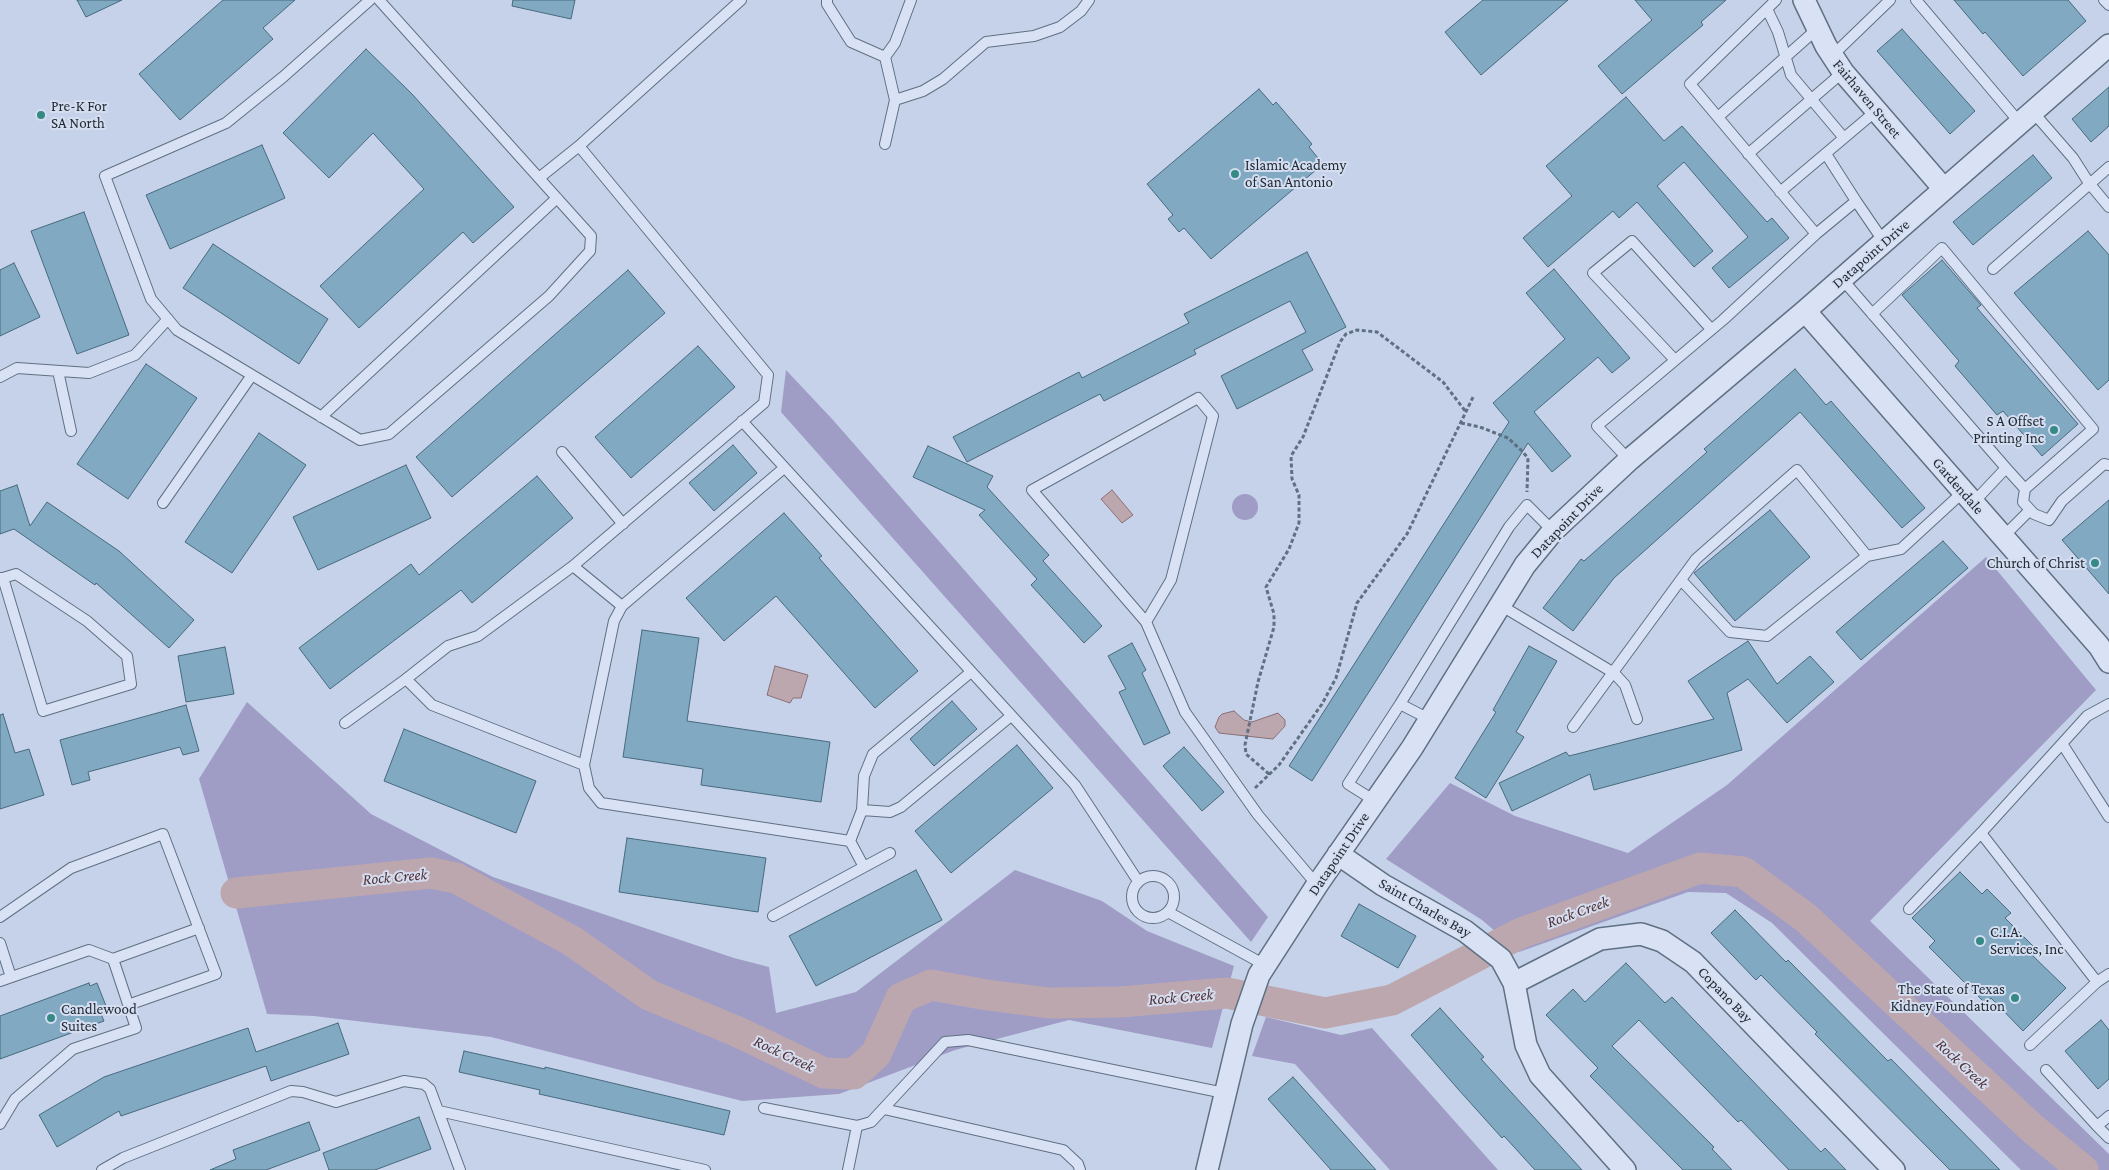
<!DOCTYPE html>
<style>
body{margin:0}
canvas{display:block;background:#c6d2e9}
</style>
<canvas width="2109" height="1170"></canvas>
<script>
const ctx = document.querySelector('canvas').getContext('2d');
ctx.lineJoin = 'round';
function fillPath(path, color) {
  ctx.fillStyle = color;
  ctx.fill(path, 'evenodd');
}
function toPath(rows) {
  const path = new Path2D();
  for (const r of rows) {
    if (r.length === 3) {
      path.moveTo(r[0] + r[2], r[1]);
      path.arc(r[0], r[1], r[2], 0, 2 * Math.PI);
      continue;
    }
    path.moveTo(r[0], r[1]);
    for (let i = 2; i < r.length; i += 2) path.lineTo(r[i], r[i + 1]);
  }
  return path;
}
function stroke(path, color, width, dash) {
  ctx.strokeStyle = color;
  ctx.lineWidth = width;
  ctx.lineCap = dash ? 'butt' : 'round';
  ctx.setLineDash(dash || []);
  ctx.stroke(path);
}
function write(font, color, halo, rows, align = 'center') {
  ctx.font = font + ' "Crimson Pro",serif';
  ctx.lineWidth = 4;
  ctx.setLineDash([]);
  ctx.textBaseline = 'middle';
  ctx.strokeStyle = halo;
  ctx.fillStyle = color;
  for (const [text, x, y, turn = 0] of rows) {
    ctx.save();
    ctx.translate(x, y);
    ctx.rotate((+turn || 0) * Math.PI / 180);
    ctx.textAlign = isNaN(turn) ? turn : align;
    if (halo) ctx.strokeText(text, 0, 0);
    ctx.fillText(text, 0, 0);
    ctx.restore();
  }
}
const green = toPath([
 [786,370,833,420,1268,917,1251,942,781,412],
 [1245,507,13],
 [1986,557,2096,690,1870,921,2109,1154,2109,1170,2021,1170,1772,923,1726,893,1688,892,1519,952,1482,920,1386,859,1450,783,1515,816,1628,853,1727,785],
 [247,702,371,814,493,877,734,958,769,967,776,1013,856,992,1015,870,1102,901,1147,931,1234,966,1212,1048,1069,1020,955,1050,839,1094,742,1101,491,1037,314,1016,267,1014,199,779],
 [1266,1017,1341,1035,1372,1028,1498,1170,1390,1170,1295,1064,1252,1056]
]);
const water = toPath([
 [1112,490,1133,515,1122,523,1101,499,1112,490],
 [775,666,808,675,801,698,793,698,790,703,767,695,775,666],
 [1234,711,1244,720,1252,722,1278,713,1285,720,1285,726,1273,739,1219,733,1215,727,1219,717,1222,714,1234,711]
]);
const river = toPath([
 [236,893,431,873,456,878,572,941,649,995,738,1032,824,1073,854,1074,876,1054,901,998,931,985,987,995,1049,1003,1120,1002,1227,993,1325,1013,1392,1000,1521,933,1700,868,1743,872,1806,918,2033,1129,2083,1170]
]);
const building = toPath([
 [77,0,122,0,86,17,77,0],
 [223,0,295,0,263,28,273,39,180,120,139,74,223,0],
 [513,0,575,0,571,19,512,6,513,0],
 [1483,0,1568,0,1481,75,1445,32,1483,0],
 [1635,0,1726,0,1701,22,1703,25,1622,94,1598,66,1652,20,1635,0],
 [1954,0,2068,0,2086,21,2023,76,1985,32,1983,34,1954,0],
 [1902,29,1975,111,1950,134,1877,51,1902,29],
 [366,49,412,94,514,207,473,243,463,232,359,328,320,286,424,189,373,133,329,178,283,133,366,49],
 [2109,87,2109,126,2091,142,2072,119,2109,87],
 [1259,89,1273,105,1276,102,1312,144,1309,147,1323,164,1211,259,1184,228,1179,232,1168,219,1173,215,1147,184,1259,89],
 [1626,97,1664,141,1682,126,1767,222,1772,218,1789,238,1729,288,1712,268,1748,237,1684,162,1657,186,1713,251,1694,267,1637,202,1619,218,1613,211,1548,267,1523,238,1572,196,1546,166,1626,97],
 [262,145,285,198,170,249,146,195,262,145],
 [2033,155,2052,178,1973,245,1953,222,2033,155],
 [84,212,129,335,77,354,31,231,84,212],
 [2088,231,2109,255,2109,380,2098,390,2014,293,2088,231],
 [213,244,328,319,299,364,183,288,213,244],
 [1307,252,1346,327,1302,350,1313,370,1237,409,1221,376,1306,332,1290,301,1194,350,1196,354,1104,401,1100,394,967,462,953,437,1079,372,1082,378,1189,323,1184,314,1307,252],
 [1942,260,1981,305,1977,308,2078,424,2042,456,2003,411,1997,415,1955,366,1959,361,1902,295,1942,260],
 [14,263,40,317,0,336,0,270,14,263],
 [1554,269,1630,358,1612,373,1598,357,1534,412,1571,456,1552,472,1528,443,1312,781,1289,766,1509,422,1493,403,1565,339,1526,293,1554,269],
 [628,270,665,313,452,497,416,457,628,270],
 [698,346,735,387,631,478,595,437,698,346],
 [146,364,197,398,128,499,77,464,146,364],
 [1795,369,1826,405,1831,401,1925,508,1902,528,1800,412,1614,578,1573,631,1543,608,1581,559,1584,561,1707,452,1704,449,1795,369],
 [259,433,306,465,232,573,185,542,259,433],
 [733,445,757,473,714,511,689,483,733,445],
 [928,446,993,476,987,487,1049,555,1043,561,1102,626,1084,643,1031,585,1037,579,979,515,985,510,913,477,928,446],
 [406,465,431,518,318,570,293,517,406,465],
 [537,476,573,518,472,603,461,590,330,689,299,648,411,564,419,575,537,476],
 [17,485,30,526,47,502,119,551,194,620,169,648,96,583,95,585,14,529,0,534,0,491,17,485],
 [2109,500,2109,594,2062,540,2109,500],
 [1770,510,1810,557,1735,621,1694,573,1770,510],
 [784,513,822,556,819,558,918,671,875,708,776,596,724,641,686,598,784,513],
 [1943,541,1968,568,1861,660,1836,632,1943,541],
 [642,630,699,638,687,721,830,742,821,802,701,785,703,769,623,757,642,630],
 [1748,641,1777,684,1810,656,1834,682,1787,723,1748,679,1727,693,1742,750,1594,790,1590,774,1512,811,1499,783,1566,752,1569,756,1714,719,1688,681,1748,641],
 [1132,643,1146,670,1142,673,1170,733,1144,745,1119,692,1126,689,1108,656,1132,643],
 [1529,646,1557,661,1516,732,1524,737,1486,798,1455,778,1496,712,1493,710,1529,646],
 [225,647,234,694,186,702,178,656,225,647],
 [952,701,977,729,934,766,910,739,952,701],
 [186,705,199,751,183,755,180,747,88,772,90,780,72,785,60,740,186,705],
 [3,714,15,753,29,749,44,795,0,809,0,715,3,714],
 [404,729,536,781,516,833,384,781,404,729],
 [1017,745,1053,788,951,873,915,831,1017,745],
 [1184,747,1224,792,1202,811,1163,766,1184,747],
 [627,838,766,858,758,912,619,892,627,838],
 [916,870,942,920,816,986,789,936,916,870],
 [1960,872,1982,894,1987,889,2011,913,2005,918,2038,951,2033,956,2066,988,2023,1031,1991,998,1986,1004,1929,947,1935,941,1912,918,1960,872],
 [1359,904,1416,936,1398,968,1341,936,1359,904],
 [1735,910,1786,962,1788,960,1888,1061,1891,1059,2000,1170,1950,1170,1815,1034,1817,1032,1761,975,1756,980,1711,933,1735,910],
 [1626,963,1665,1003,1672,997,1821,1152,1825,1148,1846,1170,1789,1170,1741,1120,1738,1122,1639,1020,1612,1046,1714,1147,1712,1149,1732,1170,1683,1170,1590,1076,1598,1068,1546,1015,1573,989,1585,1002,1626,963],
 [89,983,90,986,97,983,106,1006,99,1009,104,1021,0,1059,0,1016,89,983],
 [1440,1008,1484,1057,1481,1059,1582,1170,1535,1170,1504,1136,1502,1138,1458,1089,1411,1035,1440,1008],
 [2101,1020,2109,1030,2109,1079,2098,1089,2065,1051,2101,1020],
 [338,1023,349,1054,271,1081,266,1066,121,1116,119,1111,57,1147,39,1115,104,1077,248,1028,256,1052,338,1023],
 [464,1051,545,1069,545,1067,730,1111,724,1135,539,1094,540,1090,459,1072,464,1051],
 [1293,1077,1376,1170,1331,1170,1268,1099,1293,1077],
 [419,1117,431,1149,375,1170,329,1170,323,1153,419,1117],
 [309,1122,320,1150,266,1170,210,1170,236,1159,233,1150,309,1122]
]);
const path = toPath([
 [1461,423,1480,427,1508,438,1522,451,1528,458,1527,492],
 [1269,774,1246,754,1245,745,1258,682,1274,627,1274,614,1266,587,1289,549,1299,523,1299,495,1292,479,1291,456,1303,437,1340,342,1346,334,1357,330,1377,332,1443,382,1466,412],
 [1255,788,1279,765,1322,704,1336,678,1357,603,1407,534,1474,395]
]);
const lane = toPath([
 [370,0,283,77,226,123,105,176,151,299,177,330,360,440,389,434,549,296,590,251,591,236,379,0],
 [827,0,827,4,851,42,885,57,895,100,885,144],
 [1776,0,1690,84,1816,234],
 [1916,0,2020,123],
 [2104,0,2109,5],
 [1767,9,1778,32,1791,75,1844,138],
 [1832,56,1890,0],
 [885,57,895,43,911,0],
 [895,100,923,91,943,79,986,42,1034,36,1060,27,1081,11,1089,0],
 [2033,112,2073,158,2089,183,2109,207],
 [1718,117,1817,29],
 [579,146,741,0],
 [1748,154,1843,72],
 [1826,154,1856,201],
 [539,178,579,146,768,375,764,403,573,566,478,636,448,646,406,679,432,705,584,765,589,788,601,803,850,841,862,810,864,776,873,754,971,672],
 [1780,192,1876,111],
 [1993,269,2109,167],
 [1842,279,2006,468,1973,503],
 [1872,314,1942,248,2093,429,2025,489,2006,468],
 [1675,360,1593,273,1632,241,1711,329],
 [58,371,71,431],
 [0,377,17,368,89,373,135,355,168,319],
 [321,417,557,198],
 [742,421,1075,785,1138,881],
 [562,452,623,524],
 [1629,460,1597,426,1723,320,1816,234,1856,201,1884,242],
 [2025,489,2023,502,2034,514,2049,520,2062,501,2104,464,2109,465],
 [163,503,252,375],
 [2003,537,2030,510],
 [573,566,622,606],
 [0,578,3,578,16,574,87,621,127,656,131,684,43,711,3,578],
 [1681,580,1730,632,1767,636,1867,556,1901,549,1963,492],
 [1500,605,1614,673,1625,685,1637,719],
 [1146,622,1032,490,1198,398,1213,416,1171,580,1146,622,1185,712,1258,815,1317,885],
 [1400,704,1429,719],
 [2109,704,2087,716,1981,833,2097,982,2109,974],
 [345,723,406,679],
 [1573,727,1696,559,1797,470,1867,556],
 [2063,745,2109,817],
 [584,765,614,621,622,606,784,468],
 [1375,801,1348,784,1400,704,1509,527,1527,505,1553,531],
 [862,810,890,812,901,807,1011,716],
 [850,841,864,867],
 [1153,897,21],
 [1909,909,1981,833],
 [1168,912,1265,965],
 [773,916,890,853],
 [0,917,71,868,163,834,216,974,128,1005],
 [0,943,11,977],
 [0,981,89,950,113,959,199,928],
 [2030,1045,2097,982],
 [2046,1070,2097,1126],
 [764,1108,857,1126,871,1122,945,1042,968,1040,1224,1093],
 [884,1109,1063,1150,1078,1164,1080,1170],
 [439,1111,705,1170],
 [2109,1116,2097,1126,2109,1138],
 [0,1124,15,1099,73,1049,136,1028,113,959],
 [102,1170,123,1158,291,1091,303,1092,336,1102,404,1081,424,1084,430,1089,460,1170],
 [848,1170,857,1126]
]);
const street = toPath([
 [1804,0,1826,46,1843,72,1944,189],
 [1805,311,2099,646,2109,662],
 [1338,854,1383,885,1465,931,1501,959,1514,983,1526,1045,1540,1075,1625,1170],
 [1514,983,1600,939,1641,934,1662,941,1693,962,1894,1170],
 [1207,1170,1242,1024,1259,975,1317,885,1412,748,1525,565,1553,531,1629,460,1805,311,2109,45]
]);
const markers = [
 [41,115,5,"#358a86"],
 [1235,174,5,"#358a86"],
 [2054,430,5,"#358a86"],
 [2095,563,5,"#358a86"],
 [1980,941,5,"#358a86"],
 [2015,998,5,"#358a86"],
 [51,1018,5,"#358a86"]
];
const streetNames = [
 ["Fairhaven Street",1867,99,50],
 ["Datapoint Drive",1871,254,-41],
 ["Gardendale",1958,486,49],
 ["Datapoint Drive",1567,521,-46],
 ["Datapoint Drive",1339,854,-56],
 ["Saint Charles Bay",1425,908,30],
 ["Copano Bay",1725,995,46]
];
const poiNames = [
 ["Pre-K For",51,106],
 ["SA North",51,123],
 ["Islamic Academy",1245,165],
 ["of San Antonio",1245,182],
 ["S A Offset",2044,421,"right"],
 ["Printing Inc",2044,438,"right"],
 ["Church of Christ",2085,563,"right"],
 ["C.I.A.",1990,932],
 ["Services, Inc",1990,949],
 ["The State of Texas",2005,989,"right"],
 ["Kidney Foundation",2005,1006,"right"],
 ["Candlewood",61,1009],
 ["Suites",61,1026]
];
const waterNames = [
 ["Rock Creek",395,877,-5],
 ["Rock Creek",1578,912,-20],
 ["Rock Creek",1181,997,-5],
 ["Rock Creek",784,1054,25],
 ["Rock Creek",1962,1064,43]
];
fillPath(green, '#9f9cc6');
fillPath(water, '#bda7ae');
stroke(water, '#8a6f77', 1);
stroke(river, '#bda7ae', 31);
fillPath(building, '#81a9c2');
stroke(building, '#476a7e', 1);
stroke(lane, '#5e7082', 12);
stroke(street, '#5e7082', 24);
stroke(path, '#5e7082', 3, [4, 2.5]);
stroke(lane, '#d9e2f5', 10);
stroke(street, '#d9e2f5', 21);
for (const [x, y, r, color] of markers) {
  const dot = new Path2D();
  dot.arc(x, y, r, 0, 2 * Math.PI);
  ctx.fillStyle = color;
  ctx.fill(dot);
  stroke(dot, '#d5def1', 2);
}
write('15px', '#202b34', '#d5def1', streetNames);
write('15px', '#202b34', '#d5def1', poiNames, 'left');
write('italic 16px', '#523134', '#d5def1', waterNames);
</script>
